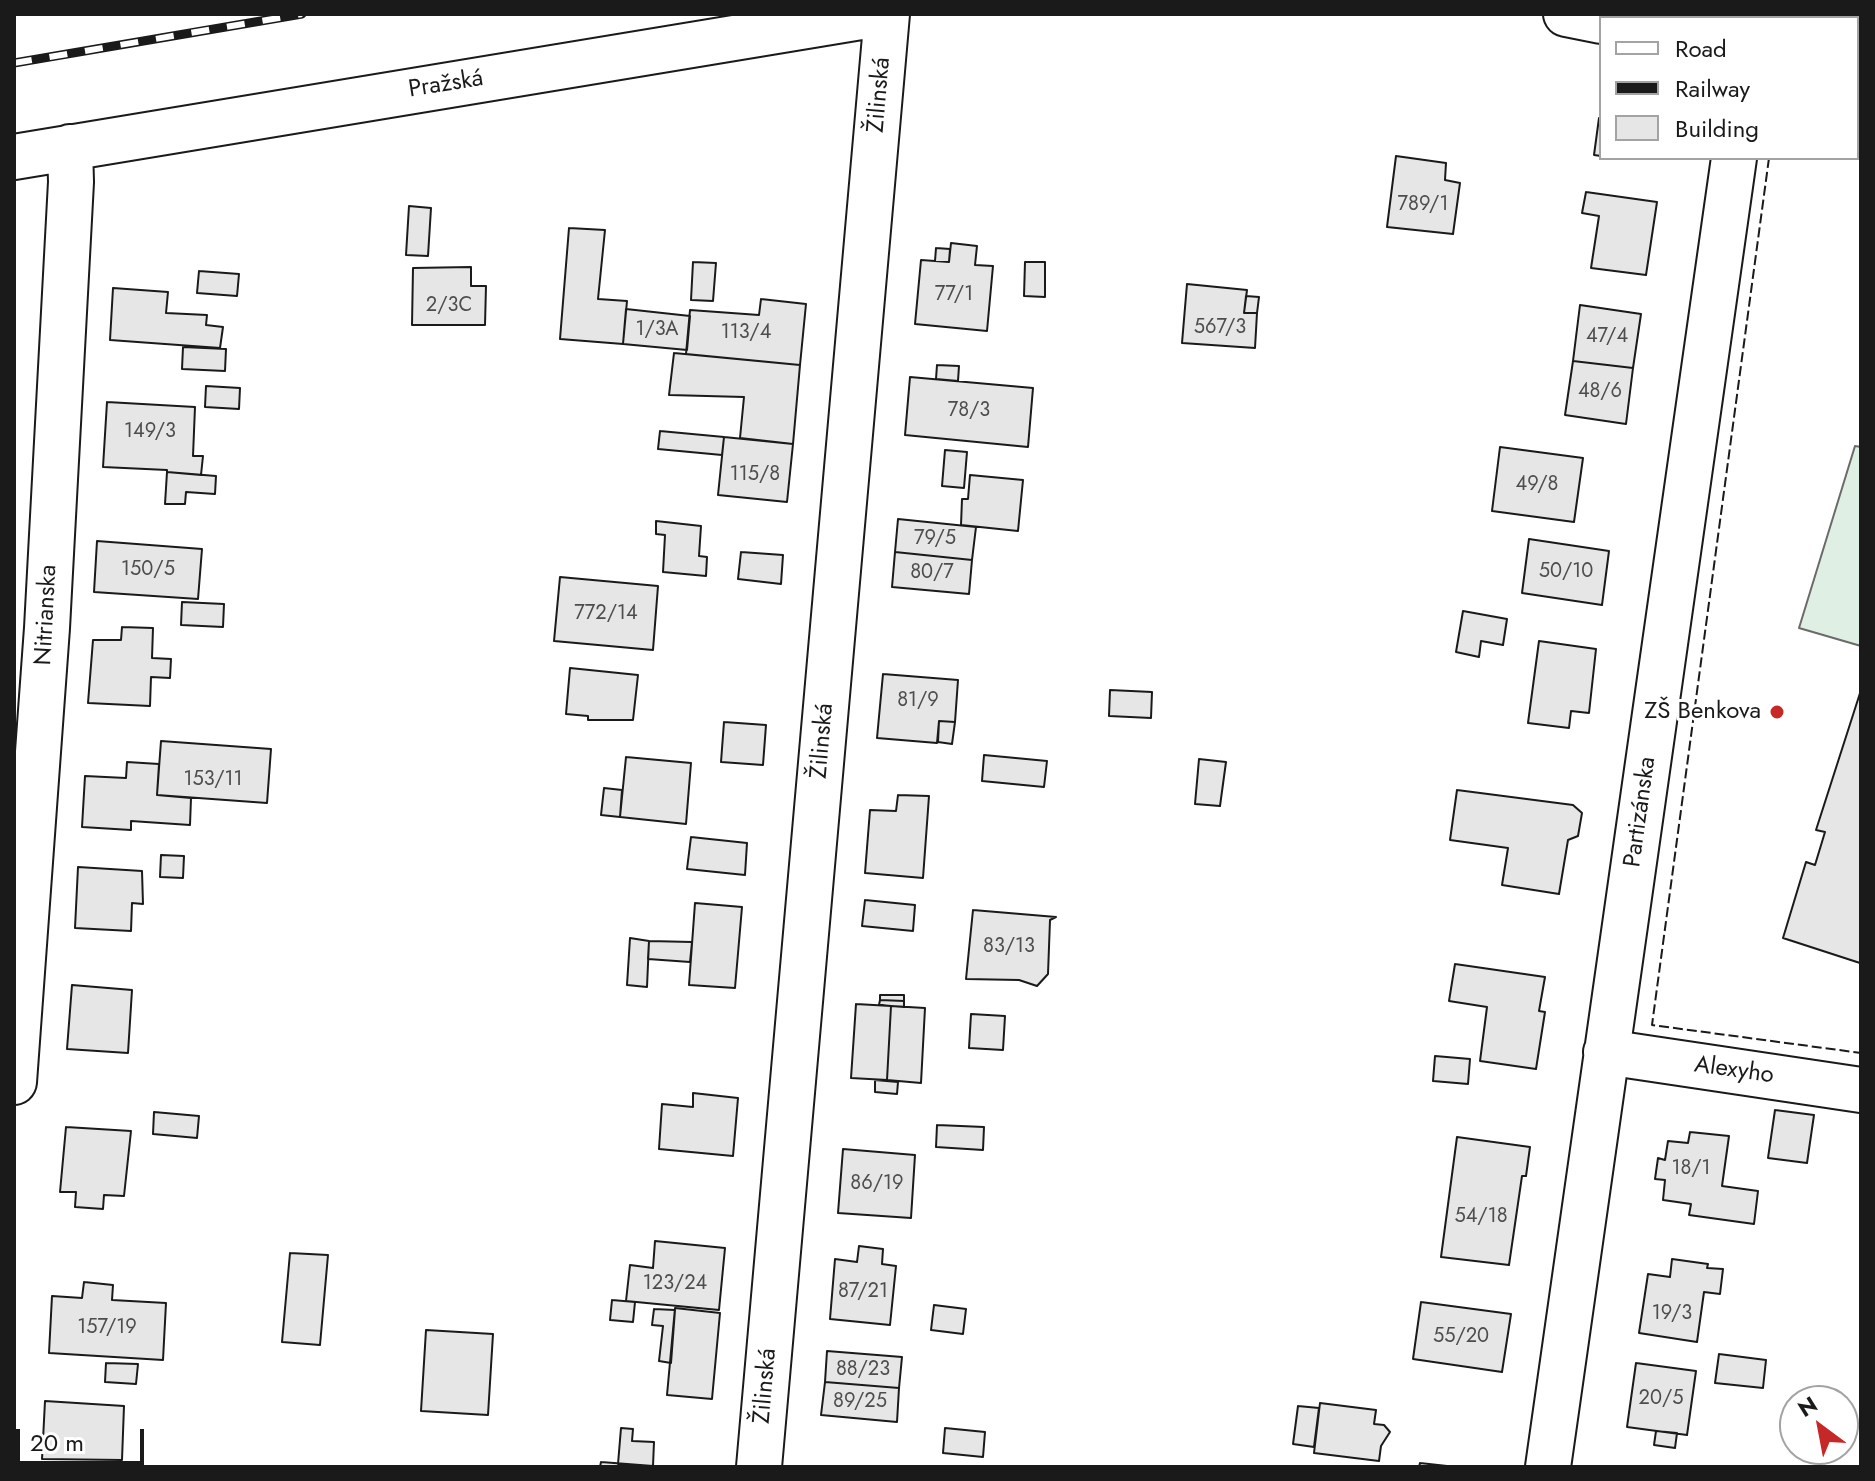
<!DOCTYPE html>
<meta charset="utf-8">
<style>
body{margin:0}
#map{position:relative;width:1875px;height:1481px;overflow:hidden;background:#fff;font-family:Jost,sans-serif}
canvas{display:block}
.frame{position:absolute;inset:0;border:16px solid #1a1a1a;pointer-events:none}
.legend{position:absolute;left:1599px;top:16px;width:260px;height:144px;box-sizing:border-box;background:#fff;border:2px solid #a3a3a3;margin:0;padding:10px 14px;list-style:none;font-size:24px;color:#1a1a1a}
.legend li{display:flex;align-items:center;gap:16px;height:40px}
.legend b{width:40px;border:2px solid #a3a3a3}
.north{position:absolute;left:1779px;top:1385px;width:80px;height:80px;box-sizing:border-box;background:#fff;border:2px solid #a3a3a3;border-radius:50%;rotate:328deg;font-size:22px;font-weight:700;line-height:32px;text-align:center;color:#1a1a1a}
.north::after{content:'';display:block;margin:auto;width:28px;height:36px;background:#c62828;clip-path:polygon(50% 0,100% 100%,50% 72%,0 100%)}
.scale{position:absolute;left:16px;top:1429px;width:128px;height:36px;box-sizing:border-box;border:4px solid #1a1a1a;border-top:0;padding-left:10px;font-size:24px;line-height:28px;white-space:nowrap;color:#1a1a1a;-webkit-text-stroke:6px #fff;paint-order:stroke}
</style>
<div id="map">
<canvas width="1875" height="1481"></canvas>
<div class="frame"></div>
<ul class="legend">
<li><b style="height:10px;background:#fff"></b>Road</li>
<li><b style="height:10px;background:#1a1a1a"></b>Railway</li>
<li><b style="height:22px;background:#e6e6e6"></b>Building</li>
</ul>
<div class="north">N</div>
<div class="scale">20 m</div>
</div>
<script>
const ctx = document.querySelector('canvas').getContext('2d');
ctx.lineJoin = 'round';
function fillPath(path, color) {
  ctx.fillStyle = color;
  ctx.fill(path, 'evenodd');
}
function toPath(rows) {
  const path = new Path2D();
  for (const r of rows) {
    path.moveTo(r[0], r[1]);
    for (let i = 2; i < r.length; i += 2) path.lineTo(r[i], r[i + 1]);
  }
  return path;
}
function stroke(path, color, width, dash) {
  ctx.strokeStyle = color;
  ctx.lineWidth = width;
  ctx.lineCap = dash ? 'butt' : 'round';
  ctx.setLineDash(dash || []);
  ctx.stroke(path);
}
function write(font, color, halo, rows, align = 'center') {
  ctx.font = font + ' Jost,sans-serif';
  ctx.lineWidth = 6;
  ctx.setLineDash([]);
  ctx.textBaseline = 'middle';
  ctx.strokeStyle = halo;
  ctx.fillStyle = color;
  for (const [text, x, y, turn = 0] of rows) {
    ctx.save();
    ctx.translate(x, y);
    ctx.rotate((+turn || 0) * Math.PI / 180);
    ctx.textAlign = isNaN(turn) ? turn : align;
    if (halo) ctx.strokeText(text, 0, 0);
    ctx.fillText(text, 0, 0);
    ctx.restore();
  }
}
const green = toPath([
 [1855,446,1861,447,1861,646,1799,628,1855,446]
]);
const building = toPath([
 [1599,118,1601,118,1601,156,1594,155,1599,118],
 [1396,156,1446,163,1445,180,1460,183,1453,234,1387,227,1396,156],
 [1586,192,1657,202,1646,275,1591,268,1599,216,1582,213,1586,192],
 [409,206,431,208,428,256,406,255,409,206],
 [569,228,605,230,598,299,627,301,623,344,560,339,569,228],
 [951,243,977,246,975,265,993,266,987,331,915,324,921,260,949,262,951,243],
 [936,248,950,249,949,262,935,261,936,248],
 [693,262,716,263,713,301,691,300,693,262],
 [1025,262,1045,262,1045,297,1024,296,1025,262],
 [471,267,471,286,486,286,485,325,412,325,413,268,471,267],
 [199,271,239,274,237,296,197,293,199,271],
 [1187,284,1247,290,1244,313,1257,313,1255,348,1182,343,1187,284],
 [113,288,168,292,166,313,207,315,206,325,223,327,220,348,110,340,113,288],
 [1246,296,1259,297,1257,313,1244,313,1246,296],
 [761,299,806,304,800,365,686,354,690,310,759,315,761,299],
 [1580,305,1641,314,1633,368,1573,361,1580,305],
 [626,309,690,316,687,350,623,344,626,309],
 [183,347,226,349,225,371,182,369,183,347],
 [674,353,800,365,793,444,740,438,744,397,669,395,674,353],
 [1573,361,1633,368,1626,424,1565,415,1573,361],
 [937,365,959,366,958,381,936,379,937,365],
 [910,377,1033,388,1028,447,905,435,910,377],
 [206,386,240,388,239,409,205,407,206,386],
 [107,402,195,407,193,456,203,456,201,475,167,472,167,470,103,467,107,402],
 [660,431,724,437,722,455,658,449,660,431],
 [724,437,793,444,787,502,718,495,724,437],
 [1500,447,1583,458,1574,522,1492,511,1500,447],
 [945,450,967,452,964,488,942,486,945,450],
 [167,472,216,476,215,494,186,492,185,504,165,504,167,472],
 [970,475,1023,480,1018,531,961,525,962,499,968,499,970,475],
 [898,519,976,527,972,560,895,552,898,519],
 [656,521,701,526,699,556,707,557,706,576,663,572,665,535,656,534,656,521],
 [1529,539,1609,551,1602,605,1522,593,1529,539],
 [97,541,202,549,198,599,94,592,97,541],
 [741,552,783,555,781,584,738,579,741,552],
 [895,552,972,560,969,594,892,587,895,552],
 [560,577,658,586,653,650,554,641,560,577],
 [182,602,224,604,223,627,181,625,182,602],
 [1463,611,1507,619,1503,645,1481,641,1479,657,1456,652,1463,611],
 [122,627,153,628,152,658,171,659,170,678,151,677,150,706,88,703,93,640,121,640,122,627],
 [1539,641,1596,649,1589,713,1571,711,1569,728,1528,723,1539,641],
 [570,668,638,675,633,720,588,720,588,716,566,714,570,668],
 [883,674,958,680,955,722,939,721,937,743,877,738,883,674],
 [1110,690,1152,692,1151,718,1109,716,1110,690],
 [1861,690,1861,959,1860,963,1783,938,1806,862,1815,865,1825,832,1816,830,1861,690],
 [939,721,955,722,952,744,938,742,939,721],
 [724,722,766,725,763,765,721,762,724,722],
 [161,741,271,749,267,803,157,795,161,741],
 [984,755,1047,761,1044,787,982,781,984,755],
 [626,757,691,763,686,824,620,817,626,757],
 [1199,759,1226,762,1220,806,1195,804,1199,759],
 [127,762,159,764,157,795,191,798,190,825,131,821,131,830,82,827,85,776,126,778,127,762],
 [604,788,622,790,620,817,601,815,604,788],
 [1457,790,1573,805,1582,813,1578,836,1568,840,1559,894,1502,885,1508,848,1450,840,1457,790],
 [898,795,929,796,923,878,865,873,870,810,896,811,898,795],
 [691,837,747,843,745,875,687,869,691,837],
 [161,855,184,856,183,878,160,877,161,855],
 [78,867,142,871,143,904,132,903,131,931,75,928,78,867],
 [865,900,915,905,913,931,862,926,865,900],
 [695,903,742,907,735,988,689,985,695,903],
 [973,910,1056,917,1050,920,1048,974,1037,986,1019,980,966,979,973,910],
 [630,938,649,941,647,987,627,985,630,938],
 [649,941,692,942,690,962,648,959,649,941],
 [1455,964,1545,977,1539,1011,1545,1012,1536,1069,1480,1061,1487,1007,1449,1001,1455,964],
 [72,985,132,990,128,1053,67,1049,72,985],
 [880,995,904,995,904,1001,880,1000,880,995],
 [880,1000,904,1001,904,1007,879,1005,880,1000],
 [856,1004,891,1006,887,1080,851,1078,856,1004],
 [891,1006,925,1008,921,1083,887,1080,891,1006],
 [971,1014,1005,1016,1003,1050,969,1048,971,1014],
 [1435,1056,1470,1059,1468,1084,1433,1081,1435,1056],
 [875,1080,898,1082,897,1094,875,1092,875,1080],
 [693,1093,738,1098,733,1156,659,1149,662,1104,693,1107,693,1093],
 [1775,1110,1814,1115,1807,1163,1768,1158,1775,1110],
 [154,1112,199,1116,197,1138,153,1134,154,1112],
 [937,1125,984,1127,983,1150,936,1147,937,1125],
 [66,1127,131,1131,124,1196,104,1195,103,1209,75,1207,76,1192,60,1192,66,1127],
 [1690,1132,1729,1136,1722,1186,1758,1191,1754,1224,1689,1215,1691,1204,1663,1200,1665,1180,1655,1179,1658,1158,1665,1160,1668,1141,1688,1143,1690,1132],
 [1457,1137,1530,1147,1526,1176,1522,1176,1509,1265,1441,1257,1457,1137],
 [843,1149,915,1155,911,1218,838,1213,843,1149],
 [655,1241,725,1248,719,1310,626,1301,630,1265,653,1268,655,1241],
 [859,1246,883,1249,882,1264,896,1266,890,1325,830,1319,835,1259,857,1262,859,1246],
 [290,1253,328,1255,320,1345,282,1342,290,1253],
 [1672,1259,1708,1264,1707,1268,1723,1269,1720,1294,1704,1292,1697,1342,1639,1333,1648,1274,1670,1277,1672,1259],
 [84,1282,113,1285,112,1300,166,1303,163,1360,49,1353,52,1296,82,1298,84,1282],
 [612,1300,635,1302,633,1322,610,1320,612,1300],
 [1421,1302,1511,1314,1502,1372,1413,1359,1421,1302],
 [934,1305,966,1309,963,1334,931,1330,934,1305],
 [675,1308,720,1313,712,1399,667,1395,675,1308],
 [654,1309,675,1310,671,1363,659,1361,663,1326,652,1325,654,1309],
 [426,1330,493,1334,488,1415,421,1411,426,1330],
 [827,1351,902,1357,899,1388,825,1382,827,1351],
 [1719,1354,1766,1360,1763,1388,1715,1383,1719,1354],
 [106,1363,138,1364,136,1384,105,1382,106,1363],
 [1636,1363,1696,1371,1687,1435,1627,1427,1636,1363],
 [825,1382,899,1388,897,1422,821,1415,825,1382],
 [45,1401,124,1406,122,1460,42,1459,45,1401],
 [1320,1403,1376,1410,1374,1424,1384,1425,1390,1432,1381,1446,1379,1461,1314,1453,1320,1403],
 [1298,1406,1319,1408,1314,1447,1293,1444,1298,1406],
 [621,1428,633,1429,632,1441,654,1442,653,1466,618,1464,621,1428],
 [945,1428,985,1432,983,1457,943,1453,945,1428],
 [1656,1431,1677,1433,1675,1448,1654,1445,1656,1431],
 [601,1462,653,1466,660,1467,600,1467,601,1462],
 [1420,1463,1456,1467,1419,1467,1420,1463]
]);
const minor = toPath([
 [1566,14,1601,21],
 [1857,35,1861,34],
 [14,157,879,14],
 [1606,1052,1861,1090],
 [14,1082,47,628,71,182,70,147],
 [759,1467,887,14],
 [1548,1467,1734,158]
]);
const rail = toPath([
 [14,63,302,14]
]);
const fence = toPath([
 [1857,106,1861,106],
 [1769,158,1652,1025,1861,1053]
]);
const markers = [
 [1777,712,8,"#c62828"]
];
const numberNames = [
 ["789/1",1423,205],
 ["77/1",954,295],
 ["2/3C",449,306],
 ["567/3",1220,328],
 ["1/3A",657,330],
 ["113/4",746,333],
 ["47/4",1607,337],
 ["48/6",1600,392],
 ["78/3",969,411],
 ["149/3",150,432],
 ["115/8",755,475],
 ["49/8",1537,485],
 ["79/5",935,539],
 ["150/5",148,570],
 ["50/10",1566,572],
 ["80/7",932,573],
 ["772/14",606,614],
 ["81/9",918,701],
 ["153/11",213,780],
 ["83/13",1009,947],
 ["18/1",1691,1169],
 ["86/19",877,1184],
 ["54/18",1481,1217],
 ["123/24",675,1284],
 ["87/21",863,1292],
 ["19/3",1672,1314],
 ["157/19",107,1328],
 ["55/20",1461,1337],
 ["88/23",863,1370],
 ["20/5",1661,1399],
 ["89/25",860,1402]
];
const streetNames = [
 ["Pražská",446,85,-9],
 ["Žilinská",880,95,-85],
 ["Nitrianska",47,615,-87],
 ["Žilinská",823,741,-85],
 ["Partizánska",1641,812,-82],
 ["Alexyho",1734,1071,8],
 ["Žilinská",766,1386,-85]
];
const poiNames = [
 ["ZŠ Benkova",1761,712]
];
fillPath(green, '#e0efe3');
stroke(green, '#6a6a6a', 2);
fillPath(building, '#e6e6e6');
stroke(building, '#1a1a1a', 2);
stroke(minor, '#1a1a1a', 48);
stroke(minor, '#fff', 44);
stroke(rail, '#1a1a1a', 9);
stroke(rail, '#fff', 6, [18]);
stroke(fence, '#1a1a1a', 2, [10, 4]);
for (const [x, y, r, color] of markers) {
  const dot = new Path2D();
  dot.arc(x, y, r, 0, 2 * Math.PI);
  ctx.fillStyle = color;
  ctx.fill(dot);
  stroke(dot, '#fff', 3);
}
write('20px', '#4d4d4d', null, numberNames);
write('24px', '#1a1a1a', '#fff', streetNames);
write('24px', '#1a1a1a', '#fff', poiNames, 'right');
</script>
